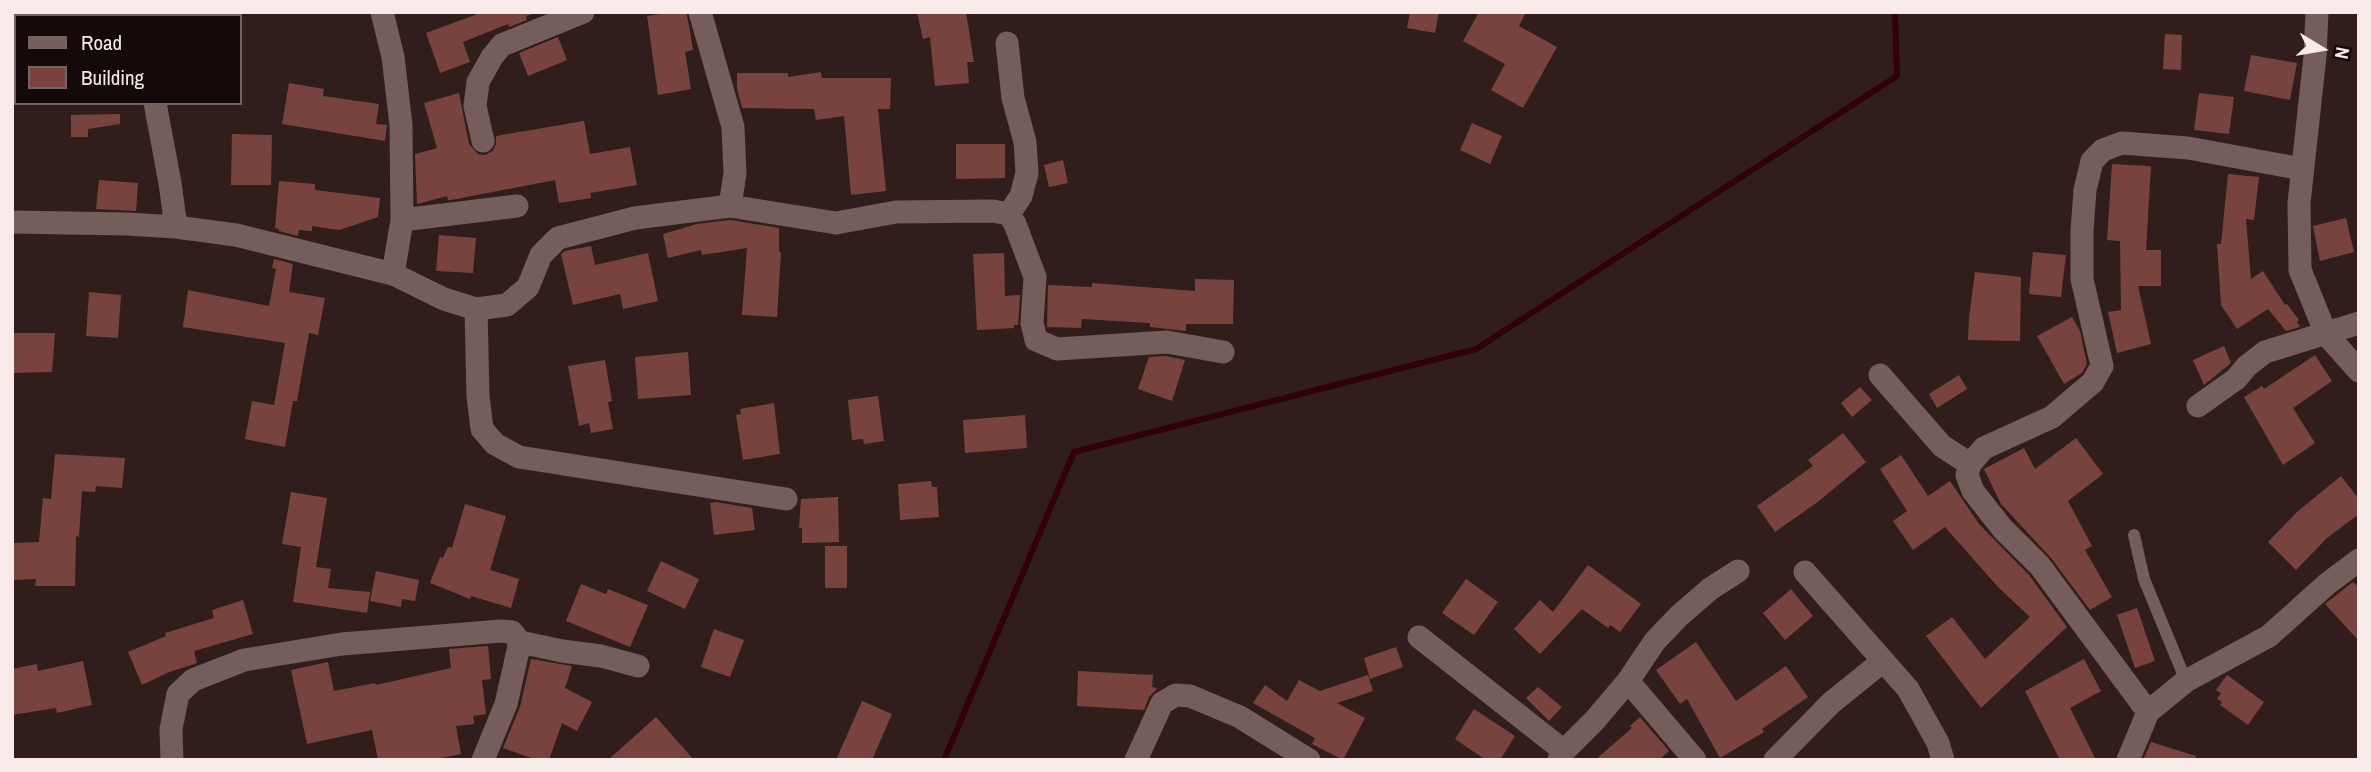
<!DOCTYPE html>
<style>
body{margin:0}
#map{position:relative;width:2371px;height:772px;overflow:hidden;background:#311e1c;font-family:"Archivo Narrow",sans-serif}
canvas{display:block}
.frame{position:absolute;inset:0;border:14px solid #f8eae8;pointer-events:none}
.legend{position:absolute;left:14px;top:14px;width:228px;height:91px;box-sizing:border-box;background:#130a09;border:2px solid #6f6462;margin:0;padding:9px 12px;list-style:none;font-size:21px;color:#f8eae8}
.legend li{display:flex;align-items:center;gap:14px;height:35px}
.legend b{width:35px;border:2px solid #6f6462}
.north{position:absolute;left:2287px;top:14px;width:70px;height:70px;-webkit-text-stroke:5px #130a09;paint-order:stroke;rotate:101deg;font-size:19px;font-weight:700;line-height:28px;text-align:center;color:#f8eae8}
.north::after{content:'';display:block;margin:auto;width:24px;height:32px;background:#f8eae8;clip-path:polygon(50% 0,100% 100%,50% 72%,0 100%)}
</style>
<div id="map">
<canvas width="2371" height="772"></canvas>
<div class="frame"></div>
<ul class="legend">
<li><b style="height:9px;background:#745d5a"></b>Road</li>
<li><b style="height:19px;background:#78433e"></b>Building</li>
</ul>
<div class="north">N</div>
</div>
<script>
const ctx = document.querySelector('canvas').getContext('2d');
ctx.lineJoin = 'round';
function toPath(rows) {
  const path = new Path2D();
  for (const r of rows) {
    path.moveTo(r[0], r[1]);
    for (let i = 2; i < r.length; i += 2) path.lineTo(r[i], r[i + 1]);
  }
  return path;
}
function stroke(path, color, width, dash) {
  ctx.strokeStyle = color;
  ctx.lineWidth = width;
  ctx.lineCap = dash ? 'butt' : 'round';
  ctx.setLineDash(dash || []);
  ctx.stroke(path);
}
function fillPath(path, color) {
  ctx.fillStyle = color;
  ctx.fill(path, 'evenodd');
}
const stream = toPath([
 [944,760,1074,452,1476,349,1897,76,1895,12]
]);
const building = toPath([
 [483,12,535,13,526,16,527,20,509,27,508,24,463,42,470,62,440,73,426,33],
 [675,12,686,12,689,25,693,50,685,52,691,89,658,95,647,16],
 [917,12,966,12,974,62,967,62,969,83,935,86,930,37,923,39],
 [1410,12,1439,12,1435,33,1407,28],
 [1479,12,1526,12,1519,26,1557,47,1523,108,1491,90,1505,64,1463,41],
 [2165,34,2182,35,2181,70,2163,69],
 [558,37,567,60,528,76,519,53],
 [2251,55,2297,63,2290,100,2244,91],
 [821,72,822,78,891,78,890,109,878,109,886,191,851,195,844,116,816,120,814,109,742,108,737,89,737,73,788,73,788,77],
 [289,83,324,89,323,96,379,104,376,124,387,125,385,141,282,124],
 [459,93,469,144,478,154,485,155,493,151,496,144,496,136,584,121,590,154,630,147,637,185,590,193,591,198,559,203,555,180,451,200,448,200,447,196,417,204,415,154,437,148,424,103],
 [2199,93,2234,97,2229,134,2194,130],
 [120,114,120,124,88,129,88,137,71,137,71,115],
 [1472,123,1502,136,1490,164,1460,150],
 [232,134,272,135,271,185,231,185],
 [956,144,1005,144,1005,178,956,179],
 [1063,160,1068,183,1049,187,1044,165],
 [2112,164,2151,166,2146,250,2161,250,2161,286,2138,286,2151,344,2117,353,2108,312,2121,310,2120,241,2107,240],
 [2228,174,2259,177,2254,220,2246,219,2251,279,2263,271,2285,305,2287,304,2299,320,2297,322,2300,327,2286,331,2268,309,2237,329,2221,305,2217,244,2221,244],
 [99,180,138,183,136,211,96,209],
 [279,181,315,184,315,190,380,198,378,217,339,230,312,226,312,231,299,230,298,236,279,231,279,229,275,228],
 [2346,218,2354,252,2320,261,2313,226],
 [730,220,779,228,779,252,781,252,777,317,742,315,747,248,702,255,701,250,668,258,663,234,697,224],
 [439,235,476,238,473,273,436,271],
 [591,246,595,265,648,253,658,301,623,309,620,294,573,305,561,254,565,251],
 [2033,252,2066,255,2061,297,2029,294],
 [1004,253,1005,296,1020,295,1018,325,1014,325,1014,328,977,330,973,254],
 [274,259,293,264,289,292,325,298,318,335,309,333,297,401,293,401,285,447,245,439,252,401,274,405,285,343,183,327,188,290,269,306,276,269,272,268],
 [1975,272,2021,277,2020,341,1968,340,1969,318],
 [1195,279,1234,280,1233,324,1186,324,1186,331,1150,327,1150,323,1082,319,1081,328,1047,327,1048,285,1092,287,1092,283,1195,291],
 [89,292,121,295,118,338,86,336],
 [2072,317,2080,331,2087,364,2082,373,2064,384,2037,336],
 [12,333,55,333,52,372,12,373],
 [2224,346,2231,363,2204,385,2193,360],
 [688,352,691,395,638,399,635,357],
 [2315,355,2332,381,2293,408,2315,443,2283,465,2244,397,2262,386,2264,389],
 [1166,356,1185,360,1172,401,1138,389,1149,357],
 [605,360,612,401,608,402,613,429,591,433,589,423,579,426,568,366],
 [1959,375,1967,389,1937,408,1929,394],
 [1860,387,1872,400,1852,417,1841,403],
 [878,396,884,441,864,444,863,439,852,440,848,400],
 [774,403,780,454,743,460,736,415,741,414,740,409],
 [1025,415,1027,448,965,453,963,420],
 [1843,433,1866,462,1819,501,1775,532,1757,506,1813,466,1808,460],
 [2076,438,2103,474,2068,501,2092,546,2085,550,2112,597,2090,610,2051,558,2001,504,1984,469,2024,448,2035,469],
 [55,454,125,458,122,488,96,486,95,492,82,491,79,537,76,536,75,586,35,586,36,579,12,580,12,543,39,542,43,498,51,499],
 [1901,455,1928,496,1950,481,1979,524,2029,575,2067,627,1981,708,1926,636,1952,617,1985,659,2030,617,1998,587,1945,527,1913,550,1893,521,1907,511,1880,469],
 [2341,476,2359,499,2359,514,2327,538,2296,570,2268,542,2297,512],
 [931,481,932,487,937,487,939,517,900,520,898,484],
 [291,492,327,498,316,567,331,569,328,588,370,592,367,613,293,602,301,547,282,544],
 [838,497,839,542,802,543,802,528,799,528,801,499],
 [716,502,752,508,755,530,714,535,710,503],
 [465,504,506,516,490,570,519,579,511,608,471,596,470,599,430,583,440,557,443,558,448,547,452,548],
 [825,546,847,546,847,588,825,588],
 [661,561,699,579,685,609,647,591],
 [1588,565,1641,604,1620,632,1610,625,1608,628,1582,609,1540,654,1514,629,1540,600,1553,612],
 [376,571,419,580,415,601,402,599,401,607,370,601],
 [1466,579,1498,602,1474,635,1442,613],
 [2353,582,2359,587,2359,641,2325,604],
 [581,584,606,594,608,589,648,605,630,647,566,621],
 [1791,589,1813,616,1785,640,1763,613],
 [243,600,253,634,194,651,197,663,167,673,142,685,128,652,166,636,165,633,214,618,212,610],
 [2137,608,2155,661,2135,668,2117,615],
 [714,629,744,640,730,677,701,667],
 [1696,642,1736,701,1786,666,1808,697,1762,729,1764,732,1720,758,1687,699,1680,704,1656,670],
 [488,646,491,679,482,680,486,714,473,716,474,724,456,726,461,754,431,760,378,760,372,730,307,744,291,670,328,662,334,691,375,683,376,685,451,668,449,649],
 [1396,647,1403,667,1370,679,1364,658],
 [531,659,572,666,565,688,592,702,577,731,562,723,549,760,537,760,503,748,520,707],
 [2084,659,2101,691,2070,708,2096,760,2060,760,2025,691],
 [83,661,92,705,57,713,56,708,12,715,12,669,37,664,38,671],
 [1078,671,1153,675,1152,687,1157,688,1156,690,1149,697,1144,710,1077,706],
 [1368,675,1373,691,1337,703,1365,718,1343,760,1312,744,1315,738,1253,703,1265,685,1287,701,1299,680,1320,691],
 [2227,675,2264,702,2248,725,2220,705,2222,702,2217,699,2221,693,2216,690],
 [1538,687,1562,707,1549,721,1526,698],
 [862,701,892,714,872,760,836,760],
 [1474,709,1515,736,1500,760,1486,760,1455,739],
 [656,717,694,760,608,760],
 [1640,717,1669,751,1659,760,1595,760,1632,728,1630,726],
 [2151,742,2196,756,2196,760,2143,760]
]);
const service = toPath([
 [2134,535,2144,579,2186,681]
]);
const minor = toPath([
 [700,12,733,127,735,173,730,206],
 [2317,12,2315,56,2299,203,2300,270,2326,334,2359,371],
 [1007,43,1013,98,1025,142,1027,173,1021,196,1009,214],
 [155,103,170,183,176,227],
 [483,141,475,106,478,82,492,57,502,45,583,12],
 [402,220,517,206],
 [12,222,127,224,176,227,236,235,393,274,402,220,401,125,393,57,382,12],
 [393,274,444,299,476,309,507,305,528,287,541,255,558,238,635,218,730,206,836,223,896,212,993,211,1009,214,1015,224,1035,277,1032,323,1036,340,1057,349,1167,342,1223,352],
 [476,309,478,396,482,429,495,444,519,457,786,499],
 [1880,375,1942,446,1970,464],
 [2198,406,2236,379,2247,366,2265,352,2359,323],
 [1805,572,1908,689,1938,743,1943,760],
 [1419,637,1564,751],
 [2148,712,2040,566,2002,528,1973,491,1967,475,1970,464,1984,448,2052,417,2093,382,2102,366,2082,279,2082,230,2085,190,2092,161,2103,150,2122,143,2188,148,2302,169],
 [172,760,171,729,178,694,193,680,244,660,342,644,501,631,512,632,520,642,562,651,601,656,638,666],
 [483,760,506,704,520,642],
 [1136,760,1162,703,1176,695,1190,696,1240,717,1309,760],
 [1559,760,1564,751,1595,720,1628,681],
 [1695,760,1628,681,1655,641,1679,616,1710,589,1738,571],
 [1775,760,1831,703,1883,661],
 [2128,760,2148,712,2186,681,2269,636,2327,584,2359,560]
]);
stroke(stream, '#300203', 6);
fillPath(building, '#78433e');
stroke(service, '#745d5a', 12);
stroke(minor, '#745d5a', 23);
</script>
